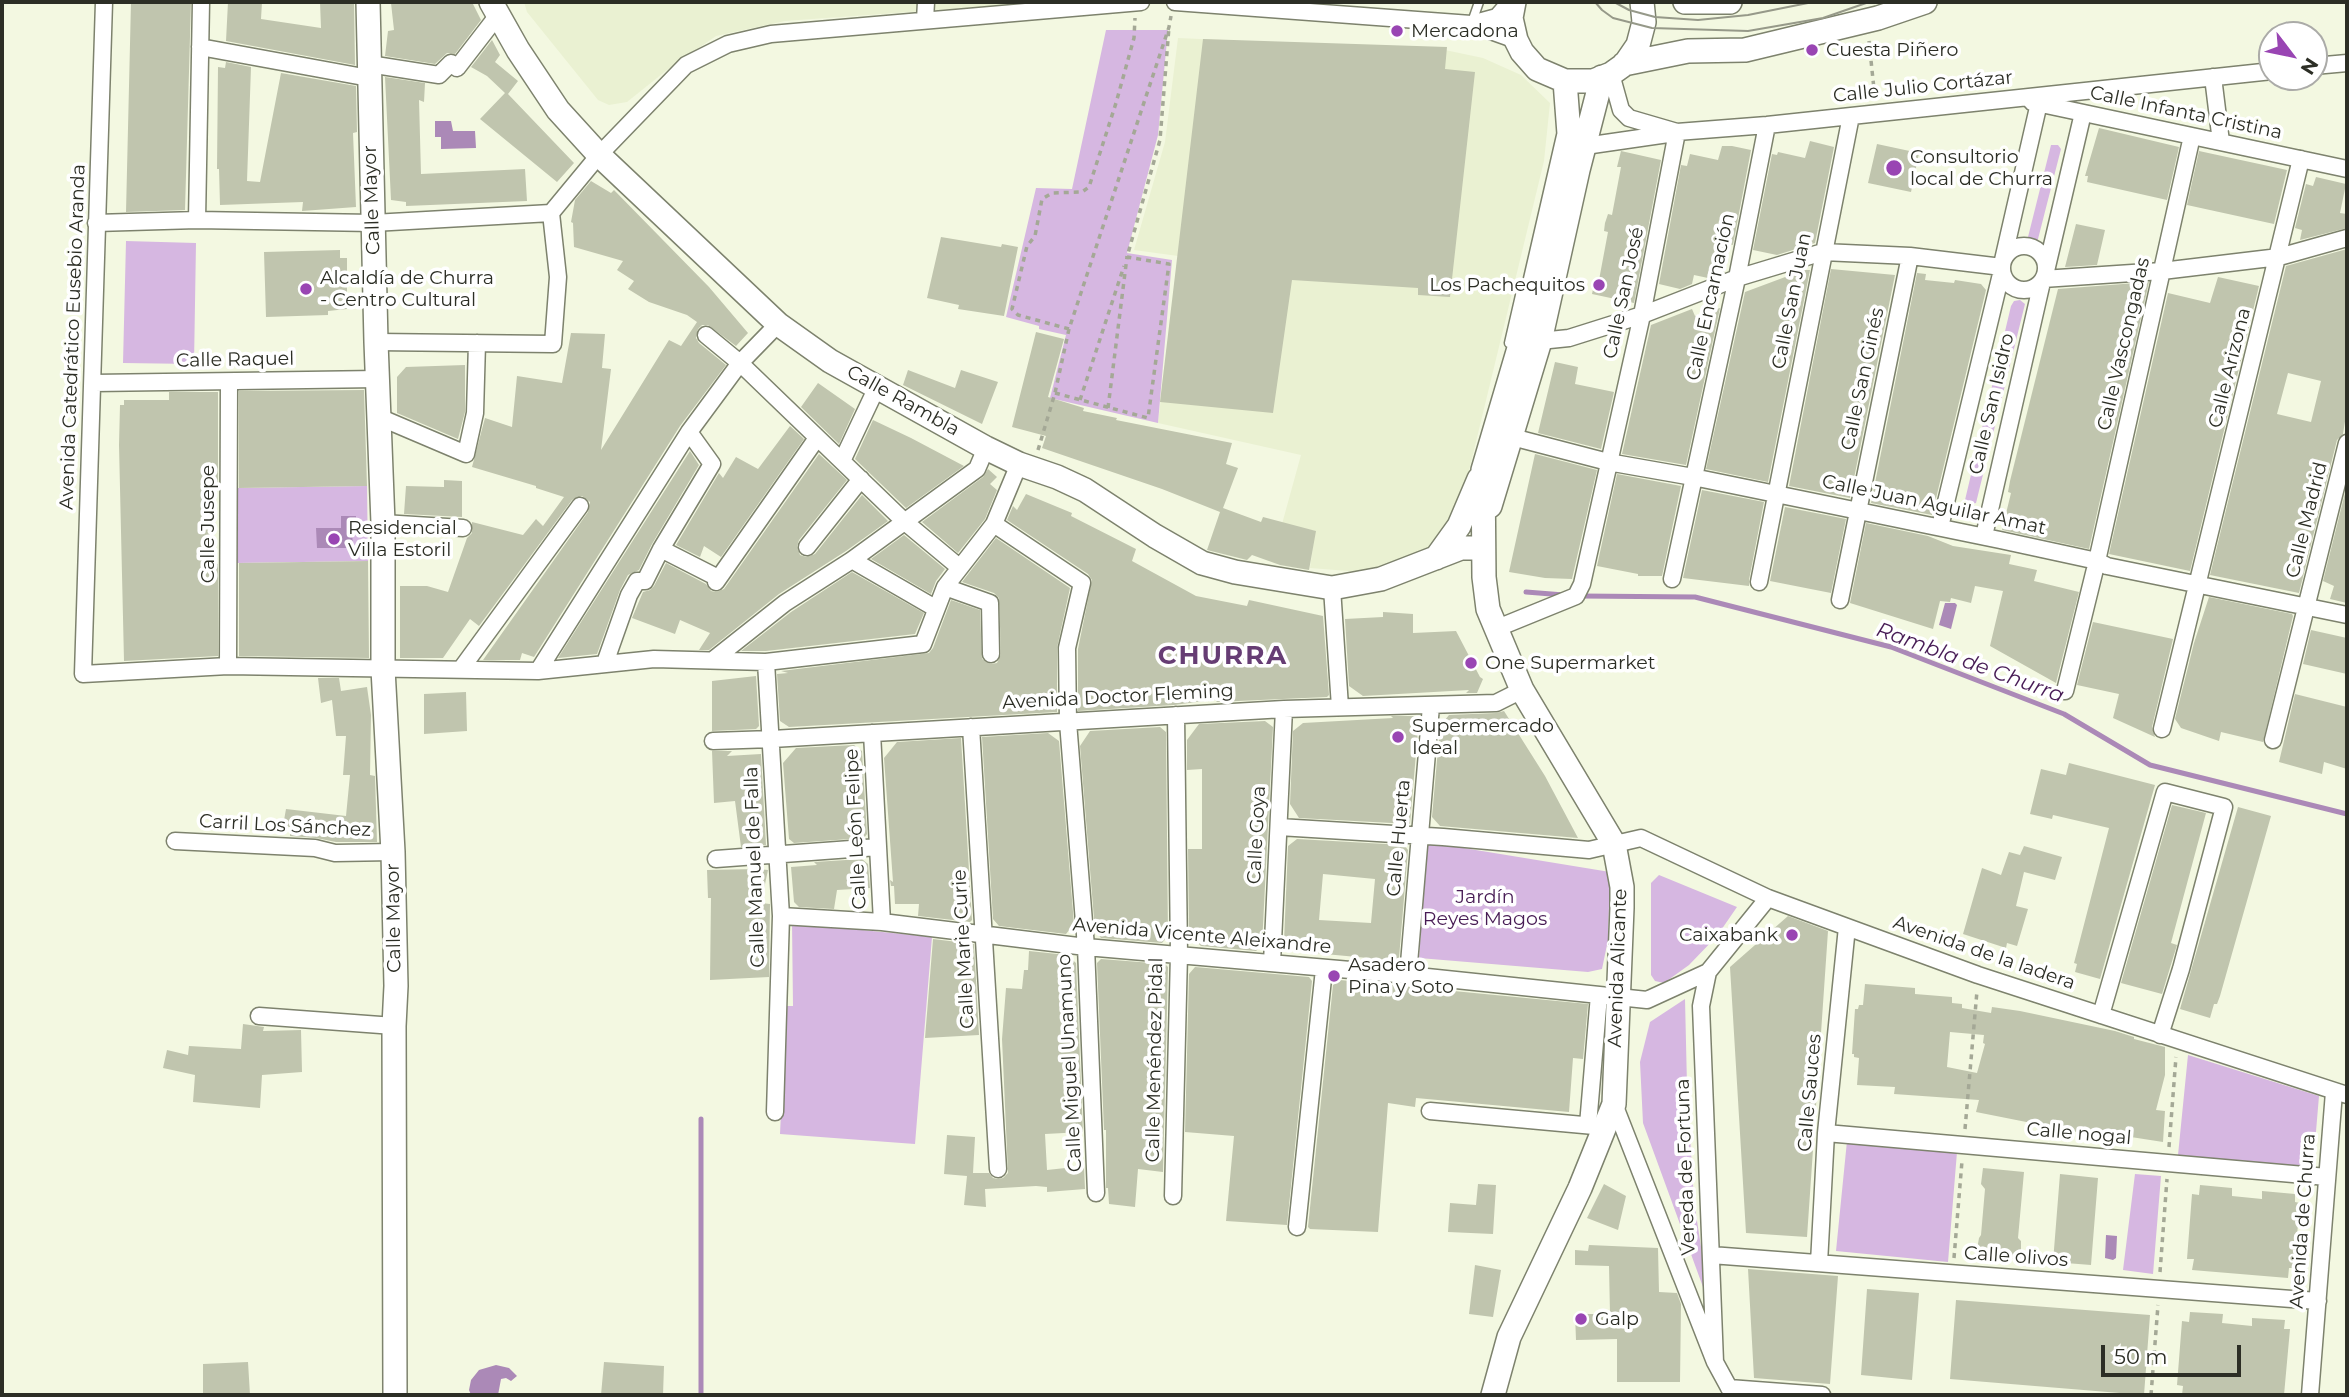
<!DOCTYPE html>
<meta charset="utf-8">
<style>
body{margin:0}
#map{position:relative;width:2349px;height:1397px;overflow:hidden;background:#f3f8e1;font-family:Montserrat,sans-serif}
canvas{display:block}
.frame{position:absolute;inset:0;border:4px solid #2c2e25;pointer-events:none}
.north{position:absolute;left:2258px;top:21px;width:70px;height:70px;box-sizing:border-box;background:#fff;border:2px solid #ababa8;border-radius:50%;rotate:122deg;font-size:19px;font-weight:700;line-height:28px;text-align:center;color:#2c2e25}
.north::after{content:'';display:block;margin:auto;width:24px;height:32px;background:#9945b3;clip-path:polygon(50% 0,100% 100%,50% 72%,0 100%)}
.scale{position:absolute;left:2101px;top:1345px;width:140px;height:32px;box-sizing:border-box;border:4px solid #2c2e25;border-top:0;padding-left:9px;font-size:21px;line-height:24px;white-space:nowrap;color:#2c2e25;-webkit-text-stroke:5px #fff;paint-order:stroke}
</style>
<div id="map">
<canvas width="2349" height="1397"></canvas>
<div class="frame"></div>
<div class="north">N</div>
<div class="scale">50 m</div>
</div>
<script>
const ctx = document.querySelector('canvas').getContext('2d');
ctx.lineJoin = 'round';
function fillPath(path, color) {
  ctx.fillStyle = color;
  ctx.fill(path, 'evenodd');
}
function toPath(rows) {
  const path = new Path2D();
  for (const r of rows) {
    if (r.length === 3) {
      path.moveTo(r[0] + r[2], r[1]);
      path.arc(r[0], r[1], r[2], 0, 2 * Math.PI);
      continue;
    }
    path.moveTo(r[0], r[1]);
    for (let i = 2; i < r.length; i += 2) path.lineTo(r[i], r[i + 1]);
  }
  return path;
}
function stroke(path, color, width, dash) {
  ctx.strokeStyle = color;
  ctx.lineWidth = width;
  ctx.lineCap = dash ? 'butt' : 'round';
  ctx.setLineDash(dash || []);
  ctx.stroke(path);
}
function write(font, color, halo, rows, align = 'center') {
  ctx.font = font + ' Montserrat,sans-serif';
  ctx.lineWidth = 7;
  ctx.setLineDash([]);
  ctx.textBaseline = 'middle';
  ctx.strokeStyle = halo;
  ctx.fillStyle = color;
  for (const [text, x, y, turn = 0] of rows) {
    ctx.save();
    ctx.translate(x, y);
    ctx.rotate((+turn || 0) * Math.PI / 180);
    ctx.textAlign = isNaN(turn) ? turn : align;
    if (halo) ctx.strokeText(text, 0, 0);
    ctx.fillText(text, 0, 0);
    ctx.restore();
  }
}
const built = toPath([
 [524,2,1048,2,785,21,716,36,667,70,627,102,609,105,598,100,527,12],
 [1178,38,1445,50,1483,58,1521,75,1550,103,1544,161,1458,516,1418,563,1374,573,1310,568,1315,531,1282,524,1301,455,1158,423,1178,256,1134,250,1165,142]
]);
const green = toPath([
 [1106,30,1168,30,1158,135,1127,253,1172,260,1158,423,1050,398,1066,335,1039,329,1039,326,1006,317,1036,188,1072,189],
 [2051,145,2058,145,2061,149,2038,239,2036,243,2032,242,2028,237],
 [126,241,196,243,194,364,123,363],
 [2020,300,2025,304,1976,503,1968,505,1965,500,2011,306,2014,301],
 [367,486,368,561,237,563,236,488],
 [1427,842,1610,872,1608,940,1602,969,1588,972,1419,958],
 [1659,875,1737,907,1717,936,1689,965,1664,983,1655,981,1651,975,1651,883],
 [792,923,932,937,915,1144,780,1134,786,1006,793,1006],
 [1685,999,1687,1086,1694,1201,1706,1280,1703,1287,1643,1123,1640,1062,1650,1022],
 [2188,1055,2319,1096,2313,1167,2178,1155],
 [1847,1141,1957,1152,1948,1262,1836,1251],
 [2135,1174,2161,1176,2153,1274,2123,1270]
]);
const water = toPath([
 [435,121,451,121,453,131,475,131,476,148,441,149,441,137,435,137],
 [341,516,356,516,356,530,352,531,353,548,317,548,316,528,341,528],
 [1945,603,1955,603,1957,605,1951,629,1939,625],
 [2106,1235,2117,1236,2116,1258,2113,1260,2105,1258],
 [496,1365,509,1368,517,1376,511,1381,506,1378,501,1379,498,1395,471,1395,469,1390,471,1380,479,1370]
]);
const stream = toPath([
 [1526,592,1564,595],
 [1581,596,1695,597,1891,647,2064,714,2150,765,2347,814],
 [701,1119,701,1395]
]);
const building = toPath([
 [131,2,191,2,185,210,126,212],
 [228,2,262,2,261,19,321,28,320,2,354,2,355,65,226,41],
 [415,2,472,2,481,20,455,54,447,53,435,64,385,56,388,31,394,30,391,3],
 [1203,39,1447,47,1445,69,1475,72,1450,297,1418,295,1418,288,1292,280,1273,413,1160,402],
 [492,40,500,55,495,62,518,81,508,94,574,163,557,182,480,119,505,93,487,76,471,67],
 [226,62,251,67,247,181,260,182,281,73,356,86,357,132,353,133,356,207,302,211,303,202,220,205,219,169,217,169,218,67,225,68],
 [385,77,425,83,424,102,419,100,421,174,525,169,527,201,406,206,406,202,391,200],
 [2099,128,2179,147,2167,200,2087,182,2088,176,2085,176],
 [1810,141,1834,147,1815,243,1777,255,1753,250,1772,154,1777,155,1778,152,1805,158],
 [1877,144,1919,153,1911,192,1868,183],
 [1722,146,1732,146,1751,150,1733,245,1730,244,1724,272,1708,278,1694,275,1692,284,1680,289,1659,284,1681,165,1687,166,1690,154,1718,160],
 [1621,151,1661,160,1634,303,1592,294,1595,280,1599,280,1608,232,1604,231,1605,223,1608,214,1612,215,1621,167,1617,167],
 [2199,151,2287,170,2274,224,2187,205],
 [2316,177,2346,184,2340,213,2347,214,2347,228,2300,240,2302,230,2295,228,2306,184,2313,186],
 [591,181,611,193,614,190,709,287,748,333,736,346,708,325,702,325,698,329,696,338,699,343,726,365,680,426,534,657,522,653,520,660,483,660,588,512,590,502,582,496,572,500,479,626,470,619,443,658,400,658,400,586,427,586,448,592,467,538,472,533,472,522,523,535,536,519,543,526,564,497,536,488,536,486,472,467,485,418,512,427,517,376,562,383,571,333,605,334,602,368,611,369,601,450,669,340,681,346,697,322,687,315,649,302,628,289,634,281,617,270,623,261,574,247,573,223,571,222,575,200],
 [2076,224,2105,230,2097,265,2065,267],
 [941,237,1001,247,1002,244,1018,247,1004,316,958,309,959,305,927,298],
 [2347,249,2347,409,2343,434,2337,440,2299,593,2210,575,2286,266],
 [2288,373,2321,381,2311,422,2277,414],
 [340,250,340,258,347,258,347,309,328,311,328,315,266,317,264,252],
 [1831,269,1895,275,1850,498,1789,486],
 [1804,270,1810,270,1768,482,1706,469,1745,292],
 [1917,273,1926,274,1925,280,1954,283,1955,280,1981,284,1986,290,1932,515,1871,503],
 [2218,277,2259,286,2190,571,2109,554,2168,293,2210,303],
 [2149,282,2089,549,2002,530,2011,493,2008,492,2010,481,2058,289],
 [1720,308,1686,465,1622,454,1651,325,1692,309,1695,316],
 [1036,332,1064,339,1048,397,1084,408,1083,411,1117,418,1116,420,1232,443,1226,464,1238,468,1223,508,1261,522,1263,517,1316,531,1309,570,1280,565,1252,555,1247,560,1207,550,1220,512,1162,489,1042,448,1046,436,1012,427],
 [1555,362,1578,367,1575,384,1614,392,1601,449,1538,433],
 [465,365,465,412,458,439,397,413,397,377,406,367],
 [908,370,955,388,961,370,998,382,982,424,903,385],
 [818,383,855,409,839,444,801,407],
 [364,390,367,486,239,488,239,391],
 [169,392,218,392,218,489,210,489,212,564,218,564,218,656,124,661,119,445,120,405,124,405,124,400,169,400],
 [873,420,911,438,964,466,906,508,855,459],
 [790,426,804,439,721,557,704,546,700,557,676,545,719,473,723,478,736,457,758,469],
 [690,451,699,465,652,544,639,570,628,575,620,590,597,654,558,658],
 [819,454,847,480,799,540,797,546,800,555,806,557,815,554,862,495,888,521,846,551,779,594,709,650,699,650,710,633,680,620,675,634,632,618,643,592,650,590,654,586,666,563,706,584,711,591,716,592,724,589],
 [1535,454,1597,470,1572,579,1545,578,1509,572],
 [988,469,997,477,990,484,997,490,985,519,958,553,922,522,983,477],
 [1617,474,1681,486,1662,576,1638,576,1638,574,1597,566],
 [444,480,462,481,462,517,404,514,406,486,444,487],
 [2347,485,2347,603,2330,599,2334,586,2323,581],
 [1702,490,1764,502,1749,580,1749,586,1683,578],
 [1026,494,1072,513,1071,516,1136,549,1132,561,1196,596,1247,606,1249,600,1323,616,1329,695,1327,697,1216,702,1219,699,1174,705,1078,711,1078,649,1092,580,1088,574,1007,520,1013,506,1017,510],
 [1785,507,1846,519,1831,593,1770,581],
 [1866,523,1928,536,1953,546,2011,555,2009,564,2037,570,2034,581,2079,592,2056,683,1990,646,2003,591,1975,586,1971,603,1951,598,1950,602,1940,601,1933,629,1850,603],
 [904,535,945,569,936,581,931,594,871,559],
 [996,538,1070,588,1057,648,1057,712,789,727,780,721,777,674,788,673,781,671,929,653,933,648,951,600,980,610,982,659,991,664,997,663,1001,654,999,598,994,593,962,582],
 [368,561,369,658,239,656,239,563],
 [852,572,924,613,915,634,766,651,741,651,791,612],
 [2209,597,2292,614,2293,616,2263,742,2221,732,2219,741,2181,728,2175,719,2194,643],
 [1383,612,1413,614,1413,633,1456,631,1480,677,1483,679,1477,693,1466,693,1469,690,1363,696,1349,686,1345,619,1383,617],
 [2093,622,2173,639,2152,727,2155,737,2113,718,2119,694,2077,685],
 [2311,630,2347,638,2347,674,2303,664],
 [756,676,759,726,756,729,712,731,712,681],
 [318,678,339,678,341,691,367,687,371,715,370,775,375,776,377,842,336,842,316,838,290,836,290,827,283,826,286,809,346,816,350,775,343,775,346,736,336,736,332,700,321,703],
 [466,692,467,731,424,734,424,694],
 [2295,694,2347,707,2347,769,2324,762,2322,774,2279,762],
 [1504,711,1545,776,1578,838,1440,826,1432,817,1440,726,1449,715,1496,713],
 [1391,716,1418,716,1419,718,1410,824,1299,818,1290,804,1293,731,1303,723,1393,718],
 [1265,721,1273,727,1262,945,1256,951,1201,946,1189,935,1188,849,1202,849,1202,769,1187,770,1187,740,1199,724],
 [1160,727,1166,732,1168,936,1162,943,1101,938,1095,931,1080,746,1090,731],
 [1048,733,1059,741,1074,924,1066,934,999,926,993,919,982,737],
 [961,738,972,920,970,922,918,916,919,904,895,904,894,886,891,886,890,880,893,882,884,758,897,742],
 [854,745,862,751,867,834,864,838,794,843,789,839,783,763,796,748],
 [712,751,732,751,727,756,761,754,766,845,741,847,735,801,714,803],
 [2069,763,2155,785,2100,979,2075,972,2077,964,2074,963,2109,828,2053,815,2052,819,2030,814,2041,769,2066,775],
 [2172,805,2206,813,2171,943,2177,945,2162,994,2121,983],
 [2238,807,2271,816,2220,996,2217,1004,2214,1004,2210,1018,2180,1009],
 [1297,839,1404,845,1408,850,1399,958,1394,963,1365,961,1368,958,1292,951,1284,941,1288,846],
 [1323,874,1375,879,1371,923,1319,920],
 [2024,846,2062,857,2055,880,2024,872,2016,906,2028,909,2017,946,2007,943,2006,948,1963,934,1982,868,2001,875,2009,852,2020,855],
 [862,859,868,864,870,888,837,890,834,909,799,907,794,902,791,867,817,865,814,862],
 [757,869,768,870,761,903,770,904,769,977,710,980,711,898,708,898,707,870],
 [1788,916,1828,931,1807,1237,1746,1233,1730,967],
 [933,939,974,944,979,1035,925,1038],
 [1029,951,1067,955,1076,963,1083,1132,1045,1134,1047,1170,1084,1166,1085,1189,1047,1192,1047,1187,1036,1186,985,1189,986,1207,964,1205,967,1176,944,1174,947,1135,975,1137,973,1173,989,1173,993,1178,998,1179,1003,1178,1008,1173,1002,1039,1006,988,1022,989,1024,970,1028,970],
 [1101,959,1165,964,1168,967,1163,1172,1138,1169,1135,1207,1109,1204,1108,1188,1106,1188,1106,1130,1104,1130,1097,963],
 [1195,967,1309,977,1312,981,1287,1225,1226,1221,1234,1136,1185,1132,1189,974],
 [1340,980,1588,1004,1583,1059,1573,1058,1569,1112,1416,1098,1415,1107,1388,1103,1378,1232,1310,1229,1308,1227,1333,985],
 [1865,984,1915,988,1915,994,1952,997,1952,1003,1962,1004,1962,1008,1991,1013,1992,1007,2020,1011,2115,1031,2134,1037,2134,1039,2165,1047,2165,1075,2156,1110,2165,1111,2163,1142,2118,1135,2117,1140,1976,1112,1979,1100,1894,1094,1895,1087,1857,1085,1859,1058,1854,1057,1854,1054,1852,1054,1855,1009,1858,1009,1859,1005,1863,1005],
 [1950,1032,1984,1035,1983,1043,1985,1044,1977,1073,1947,1067],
 [243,1024,264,1027,263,1031,301,1030,302,1072,262,1075,260,1108,193,1102,195,1075,163,1068,167,1050,188,1055,189,1046,241,1049],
 [1983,1168,2024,1172,2018,1238,2021,1241,2021,1260,1976,1255,1979,1238,1981,1235,1985,1189,1981,1184],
 [2060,1174,2098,1178,2091,1265,2053,1262],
 [1478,1184,1496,1185,1493,1234,1448,1232,1450,1203,1476,1205],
 [1604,1184,1626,1196,1618,1230,1587,1218],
 [2200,1185,2232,1188,2232,1196,2262,1199,2262,1191,2295,1194,2295,1202,2300,1203,2294,1268,2289,1268,2288,1278,2192,1270,2194,1259,2187,1259,2192,1194,2199,1195],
 [1589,1245,1658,1248,1659,1292,1677,1293,1681,1304,1680,1382,1617,1382,1617,1339,1576,1340,1575,1314,1610,1314,1609,1266,1575,1265,1575,1250,1588,1251],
 [1475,1265,1501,1270,1493,1317,1469,1314],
 [1748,1269,1838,1276,1830,1384,1754,1378],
 [1867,1289,1919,1293,1912,1380,1861,1375],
 [1956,1300,2150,1315,2144,1395,1950,1379],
 [2190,1312,2223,1314,2222,1323,2252,1326,2252,1318,2285,1320,2284,1329,2290,1329,2284,1395,2182,1395,2183,1386,2177,1385,2182,1321,2189,1322],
 [248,1362,250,1395,203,1395,203,1364],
 [604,1362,664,1366,663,1395,601,1395]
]);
const path = toPath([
 [1869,41,1875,99],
 [1069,329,1018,315,1012,309,1027,246,1035,236,1042,199,1052,193,1082,192,1089,187,1116,103,1134,38,1135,18],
 [1055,393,1148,418,1169,264,1127,257,1160,140,1169,27],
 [1080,400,1124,266],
 [1108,408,1127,257],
 [1038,450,1055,393,1069,329,1169,27,1171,16],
 [1965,1129,1977,991],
 [2169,1147,2176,1057],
 [1954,1258,1962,1161],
 [2160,1272,2167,1179],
 [2151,1395,2158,1305]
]);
const lane = toPath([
 [1472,22,1479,2],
 [1519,343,1509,343,1521,291]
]);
const street = toPath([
 [104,2,83,674,228,666,538,671,654,659,766,662,923,644,945,587,994,524,1019,464],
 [1175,2,1471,24,1516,40],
 [925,20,926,2],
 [1471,24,1497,17,1510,2],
 [200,47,369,78],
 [369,64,439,75,451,63,457,68,498,15],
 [2314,66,2347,63],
 [1611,74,1621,110,1629,118,1677,132,1767,125,2272,71],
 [2213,77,2221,142],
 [2032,102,2347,169],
 [1585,146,1668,134],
 [197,220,201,2],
 [96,223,197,220,373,223,551,213],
 [2024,268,22],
 [2003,260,2039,103],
 [2046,271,2083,113],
 [2043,279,2162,271,2279,257,2347,238],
 [778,324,740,363,905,522,959,567],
 [376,342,553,344,558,277,551,213,599,155,686,65,728,44,771,34,1141,2],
 [1530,342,1569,338,1642,315,1737,278,1823,252,1910,256,2002,267],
 [94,383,378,379],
 [379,417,466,454,475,413,477,343],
 [1512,437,1608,462,1693,477,2000,540,2097,561,2107,566,2347,615],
 [842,461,877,387],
 [383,523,463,528],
 [994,524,1082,583,1067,648,1068,722,1086,947,1096,1193],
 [1940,527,2002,270],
 [1984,536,2042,282],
 [807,547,861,479],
 [661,549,718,578],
 [852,560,935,608],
 [1672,579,1737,278,1767,125],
 [716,582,817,438],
 [1759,582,1851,116],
 [945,587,990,603,991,654],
 [1332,588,1340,707],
 [1840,600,1910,256],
 [1495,629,1576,596,1582,584,1642,315,1677,132],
 [713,660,785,603,852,560,977,469,986,448],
 [766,662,781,916,775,1112],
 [605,663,629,595,637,581,645,581,661,549,712,464,689,432],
 [228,666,229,382],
 [461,669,580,506],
 [538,671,689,432,740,363,706,335],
 [2065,691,2097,561,2192,136],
 [971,727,998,1169],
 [2162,729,2301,159],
 [872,733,882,922],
 [2273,740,2347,443],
 [713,741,772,739,1284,709,1496,703,1522,690],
 [1279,827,1443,837,1589,850,1641,838,1768,898,1847,927,1978,975,2347,1095],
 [175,841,315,848,335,853,393,852],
 [716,859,878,847],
 [781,916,882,922,1086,947,1408,975,1647,1000,1708,972,1768,898],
 [1272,963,1284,709],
 [1708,972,1701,1006,1715,1362],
 [1408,975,1431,706],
 [2101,1015,2165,792,2224,807,2181,969,2160,1035],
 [259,1016,394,1026],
 [1614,1104,1715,1362,1733,1395],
 [1430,1111,1605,1127],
 [1588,1125,1599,995],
 [1826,1133,2327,1177],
 [1173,1196,1179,954,1176,715],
 [1297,1227,1324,969],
 [1711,1255,2318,1301],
 [1819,1263,1826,1133,1847,927],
 [1729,1388,1822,1395],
 [2310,1395,2334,1092]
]);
const secondary = toPath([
 [368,2,376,342,383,523,383,669,393,852,396,986,394,1026,395,1395],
 [491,2,518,50,558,110,599,155,778,324,830,361,986,448,1019,464,1057,477,1085,490,1155,536,1202,563,1235,572,1332,588,1381,579,1461,548,1483,548],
 [1514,2,1511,18,1516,40,1522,52,1537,69,1565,81,1593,81,1611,74,1625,64,1638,45,1644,22,1642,2],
 [1685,2,1730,2],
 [1624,64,1688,51,1745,50,1878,18,1925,2],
 [1490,506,1540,341,1578,170,1602,77],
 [1436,558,1459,526,1479,479],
 [1493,1395,1509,1337,1580,1188,1614,1104,1622,908,1622,887,1614,844,1522,690,1488,609,1484,577,1483,470,1522,338,1569,134,1565,81]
]);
const tram = toPath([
 [1595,2,1602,10,1613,18,1652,28,1748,31,1823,18,1869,2],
 [1614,2,1629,10,1655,17,1698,20,1748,15,1813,2]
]);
const markers = [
 [1397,31,7,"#9945b3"],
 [1812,50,7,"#9945b3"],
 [1894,168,9,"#9945b3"],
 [1599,285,7,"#9945b3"],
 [306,289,7,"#9945b3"],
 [334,539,7,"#9945b3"],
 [1471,663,7,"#9945b3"],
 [1398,737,7,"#9945b3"],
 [1792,935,7,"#9945b3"],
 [1334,976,7,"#9945b3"],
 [1581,1319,7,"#9945b3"]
];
const poiNames = [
 ["Mercadona",1411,31],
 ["Cuesta Piñero",1826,50],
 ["Consultorio",1910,157],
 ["local de Churra",1910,179],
 ["Alcaldía de Churra",320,278],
 ["- Centro Cultural",320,300],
 ["Los Pachequitos",1585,285,"right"],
 ["Residencial",348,528],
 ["Villa Estoril",348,550],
 ["One Supermarket",1485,663],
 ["Supermercado",1412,726],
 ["Ideal",1412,748],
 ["Caixabank",1778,935,"right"],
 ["Asadero",1348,965],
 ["Pina y Soto",1348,987],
 ["Galp",1595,1319]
];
const streetNames = [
 ["Calle Julio Cortázar",1923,87,-6],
 ["Calle Infanta Cristina",2186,113,12],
 ["Calle Mayor",372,200,-92],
 ["Calle San José",1624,293,-78],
 ["Calle Encarnación",1711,297,-78],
 ["Calle San Juan",1792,301,-79],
 ["Avenida Catedrático Eusebio Aranda",73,337,-88],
 ["Calle Vascongadas",2124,344,-77],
 ["Calle Raquel",235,360,-1],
 ["Calle Arizona",2230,368,-76],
 ["Calle San Ginés",1863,379,-78],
 ["Calle Rambla",903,401,29],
 ["Calle San Isidro",1992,404,-77],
 ["Calle Juan Aguilar Amat",1934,505,12],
 ["Calle Madrid",2307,520,-76],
 ["Calle Jusepe",208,524,-90],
 ["Avenida Doctor Fleming",1118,697,-3],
 ["Carril Los Sánchez",285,826,3],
 ["Calle León Felipe",856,829,-93],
 ["Calle Goya",1257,835,-87],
 ["Calle Huerta",1399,838,-85],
 ["Calle Manuel de Falla",755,867,-92],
 ["Calle Mayor",394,918,-91],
 ["Avenida Vicente Aleixandre",1202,936,5],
 ["Calle Marie Curie",964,949,-93],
 ["Avenida de la ladera",1984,953,19],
 ["Avenida Alicante",1618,968,-88],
 ["Calle Menéndez Pidal",1155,1060,-89],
 ["Calle Miguel Unamuno",1070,1063,-93],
 ["Calle Sauces",1810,1093,-85],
 ["Calle nogal",2079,1134,5],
 ["Vereda de Fortuna",1686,1167,-92],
 ["Avenida de Churra",2303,1221,-86],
 ["Calle olivos",2016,1257,4]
];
const parkNames = [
 ["Jardín",1485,897],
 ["Reyes Magos",1485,919]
];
const waterNames = [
 ["Rambla de Churra",1970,663,20]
];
const districtNames = [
 ["CHURRA",1223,656]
];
fillPath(built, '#eaf1d2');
fillPath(green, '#d6b7e1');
fillPath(water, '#ab89b7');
stroke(stream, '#ab89b7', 5);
fillPath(building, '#c0c5ae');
stroke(lane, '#7d826d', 11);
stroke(street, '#7d826d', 19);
stroke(secondary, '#7d826d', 26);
stroke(path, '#a4a896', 3.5, [5, 5]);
stroke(lane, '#fff', 8);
stroke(street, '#fff', 16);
stroke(secondary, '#fff', 23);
stroke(tram, '#969989', 2);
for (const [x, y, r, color] of markers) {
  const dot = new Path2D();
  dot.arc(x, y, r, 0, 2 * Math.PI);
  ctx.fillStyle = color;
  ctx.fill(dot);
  stroke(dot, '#fff', 2.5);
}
write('19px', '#2c2e25', '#fff', poiNames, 'left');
write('19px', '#2c2e25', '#fff', streetNames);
write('19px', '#471b54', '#fff', parkNames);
write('italic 21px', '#471b55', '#fff', waterNames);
ctx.letterSpacing = '2px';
write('bold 26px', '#663d74', '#fff', districtNames);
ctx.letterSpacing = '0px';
</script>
